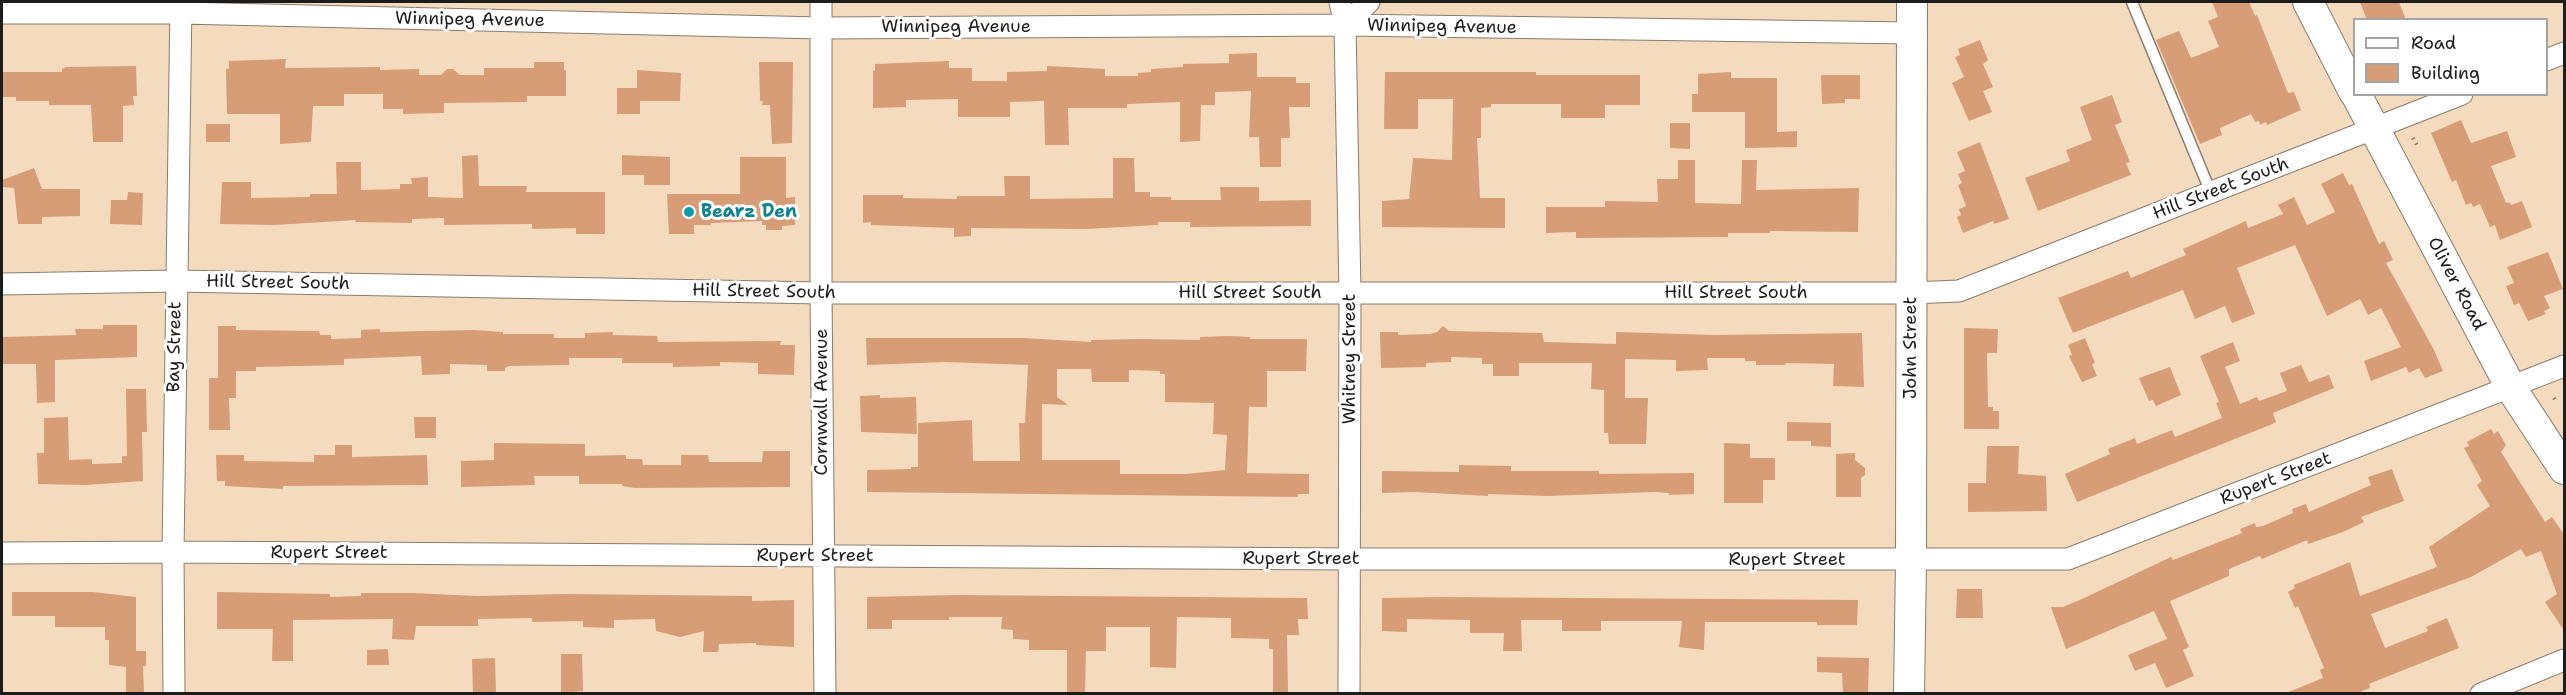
<!DOCTYPE html>
<style>
body{margin:0}
#map{position:relative;width:2566px;height:695px;overflow:hidden;background:#f4dbbe;font-family:"Shantell Sans",sans-serif}
canvas{display:block}
.frame{position:absolute;inset:0;border:3px solid #1c1c1c;pointer-events:none}
.legend{position:absolute;left:2353px;top:18px;width:195px;height:78px;box-sizing:border-box;background:#fff;border:2px solid #a4a4a4;margin:0;padding:8px 10px;list-style:none;font-size:18px;color:#1c1c1c}
.legend li{display:flex;align-items:center;gap:12px;height:30px}
.legend b{width:30px;border:2px solid #a4a4a4}
</style>
<div id="map">
<canvas width="2566" height="695"></canvas>
<div class="frame"></div>
<ul class="legend">
<li><b style="height:8px;background:#fff"></b>Road</li>
<li><b style="height:16px;background:#d79d77"></b>Building</li>
</ul>
</div>
<script>
const ctx = document.querySelector('canvas').getContext('2d');
ctx.lineJoin = 'round';
function fillPath(path, color) {
  ctx.fillStyle = color;
  ctx.fill(path, 'evenodd');
}
function toPath(rows) {
  const path = new Path2D();
  for (const r of rows) {
    path.moveTo(r[0], r[1]);
    for (let i = 2; i < r.length; i += 2) path.lineTo(r[i], r[i + 1]);
  }
  return path;
}
function stroke(path, color, width, dash) {
  ctx.strokeStyle = color;
  ctx.lineWidth = width;
  ctx.lineCap = dash ? 'butt' : 'round';
  ctx.setLineDash(dash || []);
  ctx.stroke(path);
}
function write(font, color, halo, rows, align = 'center') {
  ctx.font = font + ' "Shantell Sans",sans-serif';
  ctx.lineWidth = 6;
  ctx.setLineDash([]);
  ctx.textBaseline = 'middle';
  ctx.strokeStyle = halo;
  ctx.fillStyle = color;
  for (const [text, x, y, turn = 0] of rows) {
    ctx.save();
    ctx.translate(x, y);
    ctx.rotate((+turn || 0) * Math.PI / 180);
    ctx.textAlign = isNaN(turn) ? turn : align;
    if (halo) ctx.strokeText(text, 0, 0);
    ctx.fillText(text, 0, 0);
    ctx.restore();
  }
}
const building = toPath([
 [2212,2,2249,2,2255,16,2257,15,2288,93,2294,92,2301,110,2267,125,2266,122,2260,125,2259,121,2255,122,2251,114,2220,128,2222,135,2200,144,2156,40,2179,31,2191,58,2219,47,2208,21,2218,17],
 [2360,2,2399,2,2406,20,2367,20],
 [1980,40,1988,60,1983,64,1993,87,1983,91,1992,112,1969,121,1952,83,1964,77,1955,57,1960,55,1958,49],
 [1257,53,1257,77,1296,77,1296,83,1310,83,1310,107,1289,107,1290,138,1281,138,1281,167,1260,167,1259,137,1249,137,1251,91,1215,92,1215,105,1201,105,1200,141,1180,142,1180,102,1127,104,1127,108,1068,108,1069,145,1045,145,1044,101,1010,102,1010,117,958,117,958,99,906,100,906,107,873,108,873,71,875,70,875,64,949,61,949,68,972,68,972,81,1007,81,1007,72,1047,71,1047,66,1105,69,1105,76,1138,76,1138,73,1151,72,1151,69,1183,67,1183,64,1229,63,1229,54],
 [286,59,285,68,380,67,380,70,419,69,419,75,441,75,447,69,453,69,460,75,484,75,484,68,534,68,534,62,564,62,564,70,566,70,566,96,527,96,527,102,444,103,444,113,403,114,403,109,383,109,383,94,344,94,344,106,313,106,311,142,280,144,280,114,227,114,226,69,229,69,229,61],
 [759,62,793,62,792,143,772,144,770,105,762,105,763,101,760,101],
 [136,66,137,96,133,96,134,105,123,106,123,142,93,142,91,105,49,105,49,101,16,101,16,97,2,97,2,72,62,72,62,69,66,67],
 [637,70,681,73,680,101,640,101,640,114,617,114,617,88,637,88],
 [1385,72,1536,72,1536,75,1640,75,1640,105,1605,105,1605,118,1561,118,1561,104,1491,104,1491,107,1481,108,1481,138,1477,138,1480,198,1505,198,1505,228,1382,227,1382,201,1409,199,1413,158,1452,160,1453,99,1418,99,1418,129,1384,129],
 [1731,72,1731,78,1777,78,1777,132,1797,131,1797,147,1745,148,1745,112,1692,112,1692,94,1698,94,1698,74],
 [1821,75,1860,75,1860,99,1845,99,1845,103,1822,104],
 [2112,95,2122,122,2115,125,2130,162,2126,163,2131,175,2038,211,2025,178,2070,161,2066,150,2092,140,2080,107],
 [2461,120,2471,143,2507,131,2516,157,2491,166,2506,203,2509,202,2511,205,2522,201,2532,227,2500,240,2495,225,2490,227,2480,204,2473,207,2471,203,2466,205,2456,180,2452,182,2431,133],
 [1670,123,1690,123,1690,149,1670,148],
 [206,124,230,124,230,142,206,142],
 [1980,142,2009,219,1994,224,1993,221,1963,233,1957,217,1961,215,1959,209,1966,206,1958,185,1962,183,1958,174,1965,171,1957,152],
 [478,155,479,186,527,186,526,192,605,192,605,234,576,234,576,228,532,229,532,224,444,225,444,218,412,219,412,223,355,222,356,220,275,225,220,224,222,182,251,182,251,198,310,197,310,194,337,194,336,162,361,162,361,190,400,189,400,184,412,184,411,178,428,177,428,197,463,198,462,156],
 [622,155,670,157,670,185,644,185,644,175,622,175],
 [740,157,786,157,786,198,795,197,795,225,782,226,782,230,766,230,766,225,762,225,762,221,711,223,711,225,694,225,694,234,669,234,667,194,740,194],
 [1113,158,1134,158,1135,192,1150,192,1150,197,1171,197,1171,200,1221,200,1220,187,1259,187,1259,201,1311,200,1311,226,1190,227,1190,222,1158,222,1158,225,1086,229,971,228,971,236,954,237,954,228,871,225,871,222,863,223,863,195,903,195,903,198,957,199,957,196,1005,196,1004,176,1030,176,1030,199,1113,198],
 [1678,160,1695,160,1695,203,1741,204,1742,160,1757,160,1756,190,1859,188,1858,232,1770,231,1770,233,1728,233,1728,237,1576,238,1576,232,1546,233,1546,207,1605,207,1605,201,1658,202,1657,179,1678,179],
 [34,168,42,189,80,189,80,216,42,217,42,224,18,224,14,188,2,187,2,180],
 [2343,173,2349,185,2352,184,2379,244,2384,241,2393,260,2386,263,2434,350,2443,371,2425,378,2419,368,2409,373,2406,367,2371,381,2364,361,2401,347,2381,308,2368,315,2360,299,2327,316,2295,245,2237,268,2255,314,2232,323,2225,306,2195,319,2183,290,2073,333,2058,298,2128,271,2131,278,2186,255,2183,249,2246,221,2248,228,2283,214,2278,205,2294,197,2307,225,2335,212,2321,184],
 [128,192,143,193,142,225,110,224,111,200,127,200],
 [2548,252,2563,289,2544,296,2550,308,2544,311,2546,314,2528,321,2519,303,2514,305,2506,286,2514,283,2507,267],
 [103,325,137,325,137,357,55,360,55,402,37,403,36,364,2,364,2,337,76,335,75,329,103,329],
 [218,326,236,326,236,330,319,331,320,335,331,335,331,339,361,338,361,330,380,329,380,332,474,330,503,332,503,334,554,334,554,338,585,338,585,333,613,332,613,335,657,336,658,342,781,341,780,345,795,345,794,375,758,374,758,363,720,362,720,366,673,367,673,363,622,363,622,358,569,358,569,365,509,366,505,368,505,371,487,371,487,365,450,364,450,374,422,375,421,356,344,359,344,365,256,367,256,371,236,371,236,398,229,398,230,430,209,430,209,378,218,378],
 [1443,326,1449,331,1542,333,1544,342,1616,344,1616,332,1714,335,1862,333,1864,387,1833,386,1834,364,1786,363,1785,365,1756,365,1756,361,1745,361,1745,358,1707,358,1708,370,1676,371,1676,360,1625,359,1625,398,1648,398,1646,444,1609,444,1608,433,1604,433,1604,390,1591,389,1592,363,1519,363,1519,376,1493,376,1493,364,1482,364,1482,358,1451,357,1451,362,1426,363,1426,367,1381,368,1380,332,1398,332,1398,335,1430,334,1437,332],
 [1964,328,1998,329,1997,353,1987,353,1987,358,1988,407,1993,407,1993,411,1999,411,1999,429,1964,429],
 [1228,336,1250,337,1250,339,1307,339,1306,371,1267,371,1267,407,1249,407,1247,473,1309,474,1309,494,1298,494,1298,497,867,492,867,470,911,469,911,467,918,467,918,423,972,420,973,461,1020,461,1019,423,1025,423,1028,365,946,362,867,365,866,338,1024,338,1091,342,1091,340,1139,339,1200,340,1200,337],
 [1057,369,1091,369,1092,382,1129,382,1129,370,1160,371,1160,374,1165,374,1165,402,1214,403,1213,434,1227,435,1225,470,1186,474,1120,474,1120,460,1042,460,1042,404,1068,405,1057,397],
 [2085,338,2095,363,2092,364,2097,376,2082,382,2069,356,2072,355,2068,345],
 [2233,342,2240,361,2225,367,2240,404,2257,397,2259,401,2287,391,2280,373,2301,365,2309,382,2329,375,2334,388,2273,413,2276,422,2270,425,2077,502,2065,474,2110,454,2108,449,2135,438,2137,444,2172,430,2175,437,2222,418,2216,403,2219,402,2200,356],
 [2170,367,2181,395,2156,406,2153,400,2149,401,2139,378],
 [126,389,146,389,147,432,142,432,143,481,86,485,38,484,37,453,44,453,44,418,68,417,69,460,92,459,92,464,122,463,122,456,127,456],
 [880,395,880,398,916,397,917,434,861,432,860,396],
 [414,417,436,417,436,438,415,438],
 [1787,422,1831,423,1831,447,1811,446,1811,441,1787,441],
 [2491,429,2494,434,2498,431,2506,445,2501,452,2545,522,2552,517,2565,536,2565,632,2545,602,2557,594,2541,551,2526,557,2521,549,2471,577,2371,614,2385,648,2428,631,2426,627,2447,618,2459,648,2376,681,2369,684,2370,688,2357,693,2286,693,2323,678,2320,670,2324,668,2298,606,2295,608,2288,592,2295,588,2294,585,2350,562,2360,596,2437,567,2429,547,2490,506,2477,485,2482,481,2464,448,2469,446,2467,442],
 [494,443,585,444,585,456,626,455,626,459,642,459,643,465,681,465,681,455,708,455,709,462,762,462,763,451,790,451,790,487,635,488,622,486,622,484,579,484,579,476,534,476,535,485,461,487,461,461,494,460],
 [1724,443,1750,444,1750,458,1775,458,1775,480,1763,480,1763,503,1724,503],
 [335,445,352,445,352,457,427,455,428,485,283,486,283,489,225,486,225,481,217,481,216,455,244,455,244,461,314,462,314,455,335,455],
 [1987,446,2019,446,2018,474,2046,476,2047,511,1968,512,1968,483,1986,483],
 [1855,453,1855,460,1865,468,1865,475,1861,478,1861,497,1836,497,1836,454],
 [1459,465,1511,466,1511,471,1599,471,1599,474,1694,473,1694,494,1669,495,1669,493,1655,492,1548,496,1488,494,1488,496,1414,492,1382,493,1382,471,1459,472],
 [2392,469,2404,501,2361,517,2364,522,2343,532,2308,544,2307,540,2262,559,2260,556,2229,569,2229,576,2170,601,2189,647,2183,650,2194,676,2166,688,2155,663,2135,671,2128,655,2167,639,2154,611,2066,649,2051,607,2063,607,2082,599,2171,557,2173,560,2242,533,2240,529,2255,523,2256,527,2263,526,2293,513,2292,509,2306,504,2309,512,2371,485,2368,477],
 [1957,589,1982,589,1983,618,1956,618],
 [12,592,93,592,136,597,136,651,146,651,146,666,143,666,144,693,126,693,126,667,109,665,109,640,105,640,105,627,55,627,55,616,12,616],
 [217,592,330,594,330,597,361,596,361,593,412,593,478,596,565,594,752,596,752,601,794,600,794,647,756,645,756,643,719,644,718,652,703,652,704,631,680,637,656,631,655,619,614,620,614,628,583,627,583,621,532,622,532,618,478,619,478,626,416,626,414,640,392,639,393,619,293,620,293,661,272,661,273,629,217,629],
 [956,595,1307,598,1308,619,1298,619,1299,635,1287,635,1288,693,1273,693,1273,649,1269,649,1269,639,1231,638,1231,618,1177,617,1176,668,1150,667,1150,627,1106,627,1106,651,1086,651,1085,693,1067,693,1067,650,1029,650,1029,640,1013,639,1013,630,1001,629,1002,617,949,617,949,620,892,620,892,629,867,629,867,597],
 [1442,597,1858,600,1857,625,1817,625,1817,622,1705,622,1704,650,1679,647,1682,621,1601,621,1601,631,1562,631,1562,620,1521,620,1522,651,1503,651,1504,633,1470,633,1470,620,1407,619,1407,632,1382,631,1382,598],
 [388,649,389,665,367,665,367,650],
 [561,654,582,654,583,691,561,693],
 [1817,657,1869,658,1868,693,1843,693,1842,673,1817,672],
 [495,658,496,693,473,693,472,659]
]);
const path = toPath([
 [2413,138,2417,145],
 [2554,398,2557,403]
]);
const lane = toPath([
 [2132,2,2211,193]
]);
const street = toPath([
 [821,2,821,293,825,694],
 [1340,2,1345,25,1350,293,1349,694],
 [2,13,181,13,821,28,1345,25,1911,33],
 [1345,25,1369,2],
 [2546,60,2564,53],
 [2,284,176,281,821,293,1911,293,1959,291,2462,94],
 [2,553,173,552,1350,559,2068,559,2564,366],
 [174,694,173,552,181,2],
 [2481,694,2564,660]
]);
const secondary = toPath([
 [2308,2,2354,92],
 [2356,94,2511,388,2564,469],
 [1909,694,1911,561,1912,2]
]);
const markers = [
 [689,212,6,"#0f9aa8"]
];
const streetNames = [
 ["Winnipeg Avenue",470,20,1],
 ["Winnipeg Avenue",956,27],
 ["Winnipeg Avenue",1442,27,1],
 ["Hill Street South",2221,189,-21],
 ["Hill Street South",278,283,1],
 ["Oliver Road",2456,284,62],
 ["Hill Street South",764,292,1],
 ["Hill Street South",1250,293],
 ["Hill Street South",1736,293],
 ["Bay Street",175,347,-89],
 ["John Street",1911,348,-90],
 ["Whitney Street",1350,359,-90],
 ["Cornwall Avenue",822,402,-90],
 ["Rupert Street",2276,479,-21],
 ["Rupert Street",329,553],
 ["Rupert Street",815,556],
 ["Rupert Street",1301,559],
 ["Rupert Street",1787,560]
];
const cultureNames = [
 ["Bearz Den",701,212]
];
fillPath(building, '#d79d77');
stroke(lane, '#887c6d', 13);
stroke(street, '#887c6d', 23);
stroke(secondary, '#887c6d', 32);
stroke(path, '#887c6d', 4, [1.5, 4.5]);
stroke(lane, '#fff', 10);
stroke(street, '#fff', 21);
stroke(secondary, '#fff', 30);
for (const [x, y, r, color] of markers) {
  const dot = new Path2D();
  dot.arc(x, y, r, 0, 2 * Math.PI);
  ctx.fillStyle = color;
  ctx.fill(dot);
  stroke(dot, '#fff', 2);
}
write('18px', '#1c1c1c', '#fff', streetNames);
write('bold 18px', '#0d838f', '#fff', cultureNames, 'left');
</script>
